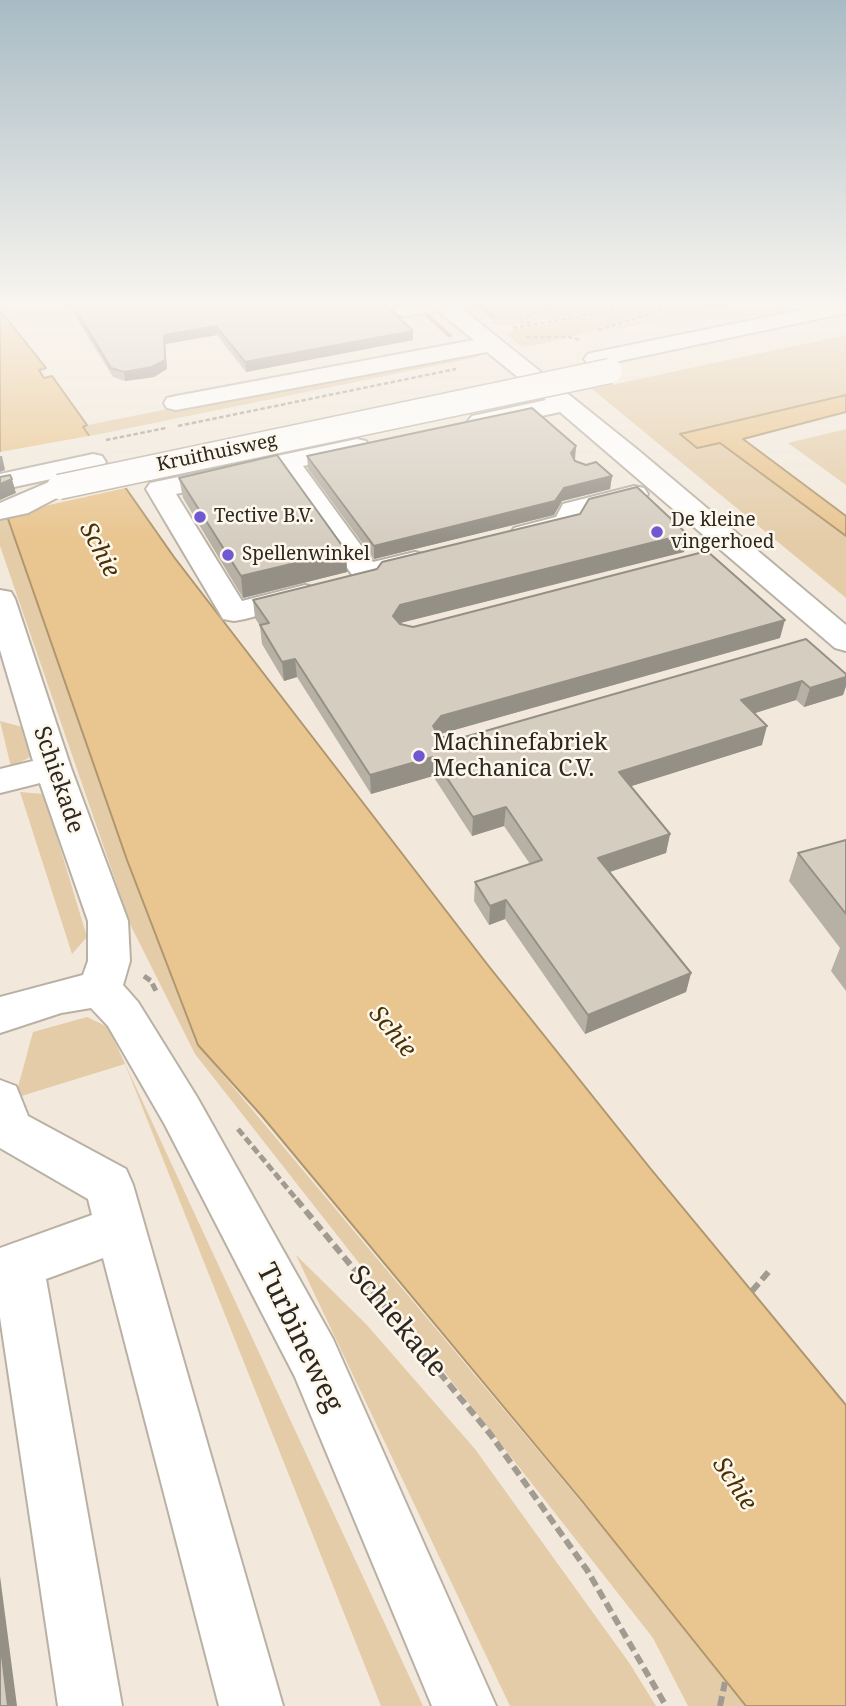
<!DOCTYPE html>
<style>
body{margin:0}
canvas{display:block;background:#f2e9dc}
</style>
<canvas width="846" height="1706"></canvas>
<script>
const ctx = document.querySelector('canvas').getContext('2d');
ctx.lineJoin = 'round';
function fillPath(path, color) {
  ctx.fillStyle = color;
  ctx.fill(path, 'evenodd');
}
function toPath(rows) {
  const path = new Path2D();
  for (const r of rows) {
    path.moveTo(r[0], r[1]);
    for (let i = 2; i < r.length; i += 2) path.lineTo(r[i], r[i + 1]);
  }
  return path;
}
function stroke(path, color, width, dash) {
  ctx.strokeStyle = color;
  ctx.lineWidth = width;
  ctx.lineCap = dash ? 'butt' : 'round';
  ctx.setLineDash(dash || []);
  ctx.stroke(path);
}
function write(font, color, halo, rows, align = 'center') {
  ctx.font = font + ' "Noto Serif",serif';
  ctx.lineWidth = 5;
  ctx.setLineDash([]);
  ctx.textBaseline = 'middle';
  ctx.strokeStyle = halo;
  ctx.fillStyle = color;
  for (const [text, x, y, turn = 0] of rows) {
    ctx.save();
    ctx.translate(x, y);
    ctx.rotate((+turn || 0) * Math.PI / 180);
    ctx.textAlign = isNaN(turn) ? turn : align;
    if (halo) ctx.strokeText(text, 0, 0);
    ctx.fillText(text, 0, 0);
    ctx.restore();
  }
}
const green = toPath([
 [476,304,502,305,643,304,509,326,494,324,490,322,496,320],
 [667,304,676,304,572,337,541,344,522,347,506,334,513,330],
 [696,304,732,304,599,333,687,306],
 [846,335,846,395,681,434,697,448,720,443,846,536,846,598,592,389],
 [468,349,478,357,90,436,83,426],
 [846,429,846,485,788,443],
 [7,516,127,860,198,1045,609,1535,746,1706,688,1706,653,1638,195,1054,131,926,0,546,0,517],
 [0,721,26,728,34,755,11,767],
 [20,792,44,794,87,937,72,954],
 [87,1017,108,1027,423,1706,381,1706,125,1064,15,1098,33,1032],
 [296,1255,366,1324,475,1449,630,1664,656,1706,510,1706]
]);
const water = toPath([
 [0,310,46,368,39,370,44,378,52,376,87,425,83,427,174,557,487,964,650,1168,846,1405,846,1706,746,1706,582,1501,261,1115,198,1045,127,860,7,516,24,512,0,458,0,310],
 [846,395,846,412,743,439,846,516,846,536,720,443,697,448,680,434,846,395]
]);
const pier = toPath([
 [94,435,130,487,4,515,19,510,0,467,0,452]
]);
const stream = toPath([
 [474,304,480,304,498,318,493,319,474,304],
 [423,309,452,335,452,337,448,337,421,312,420,311,423,309]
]);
const pathFar2 = toPath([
 [529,325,528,315,578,304],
 [513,328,654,304],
 [598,330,684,304],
 [526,337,569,337,580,340],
 [106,440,166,428]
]);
const pathFar1 = toPath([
 [144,976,151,981,157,993],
 [238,1129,298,1201]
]);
const path = toPath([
 [296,1199,491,1435,587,1570,666,1706],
 [752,1291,771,1269],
 [720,1706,725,1682]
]);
const minor = toPath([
 [397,304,456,304,638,450,846,625,846,651,835,648,560,412,481,429,472,426,468,421,472,416,546,400,487,352,176,410,167,408,164,403,167,398,176,396,474,340,437,310,405,316,397,314,394,309,397,304],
 [357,439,366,441,370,447,366,453,303,466,373,562,415,552,425,555,430,561,425,567,366,582,355,579,279,471,176,494,242,601,305,585,316,588,320,594,316,600,245,619,234,621,223,619,146,489,150,483,357,439],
 [634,486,644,488,648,494,644,500,585,515,577,529,524,543,514,540,510,534,514,528,556,517,563,504,634,486],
 [0,590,11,592,15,599,71,768,128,921,130,961,123,985,138,1002,197,1097,333,1339,496,1706,432,1706,295,1377,165,1125,108,1026,91,1008,61,1013,0,1033,0,997,83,975,88,961,88,921,40,783,0,793,0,769,33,761,0,650,0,590],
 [0,1080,16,1086,28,1116,126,1169,133,1185,283,1706,219,1706,103,1258,46,1279,122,1706,58,1706,0,1317,0,1248,92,1215,88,1199,0,1148,0,1080]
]);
const highway = toPath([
 [831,304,846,304,846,313,596,366,588,364,584,359,588,354,596,352,831,304],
 [93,454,102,456,106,462,102,468,0,490,0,474,93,454],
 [56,479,66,481,70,487,66,493,28,513,0,519,0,503,56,479]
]);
const pathBridge = toPath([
 [178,426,456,369]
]);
const highwayBridge = toPath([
 [59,487,610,371]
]);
const wall = toPath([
 [68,304,384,304,413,331,413,340,246,372,217,335,165,344,167,369,154,377,125,381,113,377],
 [576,446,574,460,575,461,612,476,610,489,562,501,554,515,374,559,308,469,307,456],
 [179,478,346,551,347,572,243,598,183,498],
 [580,514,687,534,684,552,400,623,413,627,780,638,440,734,439,736,454,740,846,674,846,686,843,695,804,707,796,700,754,713,762,745,631,786,670,834,666,853,609,872,691,973,686,992,585,1034,505,919,489,925,474,901,475,882,530,864,504,826,472,836,433,776,371,794,297,677,284,681,262,644,260,626,255,618,253,600,377,569],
 [846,840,846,991,831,971,840,948,789,881,798,853]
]);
const shadedWall = toPath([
 [216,326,217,335,165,344,167,369,154,377,125,381,124,372,164,335],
 [413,331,413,340,246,372,245,362],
 [576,446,575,459,570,466,571,453],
 [0,456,2,456,5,470,0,472],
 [612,476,610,489,562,501,554,515,374,559,374,546,564,488],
 [12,479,16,493,0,500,0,484],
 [687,534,684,552,400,623,394,635,393,616,400,605],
 [346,551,347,572,243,598,241,576],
 [785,620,780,638,440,734,432,745,433,726,441,716],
 [295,659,297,677,284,681,282,662],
 [846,677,846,686,843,695,804,707,810,688],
 [802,681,796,700,737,719,741,700],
 [767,726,762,745,616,791,619,772],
 [433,757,433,776,371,794,370,775],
 [506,807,504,826,472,836,473,817],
 [670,834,666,853,595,877,598,858],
 [506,900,505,919,489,925,490,906],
 [691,973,686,992,585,1034,588,1015],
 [0,1576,17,1706,8,1706,0,1640]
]);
const building = toPath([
 [72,304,384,304,413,331,245,362,216,326,164,335,165,360,152,367,124,372,111,368,72,304],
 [532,408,576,446,571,453,575,461,586,465,596,462,612,476,564,488,555,501,374,546,307,456,532,408],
 [277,455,346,551,241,576,179,478,277,455],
 [10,475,12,479,0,484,0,477,10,475],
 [637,487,687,534,400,605,393,616,400,624,413,627,707,551,785,620,441,716,433,726,439,736,454,740,806,639,846,674,846,677,810,688,802,681,741,700,767,726,619,772,670,834,598,858,691,973,588,1015,506,900,490,906,475,882,542,860,506,807,473,817,433,757,370,775,295,659,282,662,260,625,269,623,253,600,377,569,382,562,580,514,589,499,637,487],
 [846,840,846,914,798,853,846,840],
 [0,1640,8,1706,0,1706,0,1640]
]);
const markers = [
 [200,517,7,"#7058d2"],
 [657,532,7,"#7058d2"],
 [228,555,7,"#7058d2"],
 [419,756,7,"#7058d2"]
];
const farStreetnames = [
 ["Kruithuisweg",217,453,-12]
];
const farPoinames = [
 ["Tective B.V.",214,517],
 ["De kleine",671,521],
 ["vingerhoed",671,543],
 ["Spellenwinkel",242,555]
];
const poiNames = [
 ["Machinefabriek",433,743],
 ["Mechanica C.V.",433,769]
];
const streetNames = [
 ["Schiekade",58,780,71]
];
const waterNames = [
 ["Schie",99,550,62],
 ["Schie",392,1032,50],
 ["Schie",734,1484,56]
];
const nearStreetnames = [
 ["Schiekade",397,1322,50],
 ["Turbineweg",299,1338,64]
];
fillPath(green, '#e4cca8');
fillPath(water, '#e9c58f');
stroke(water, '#b0966f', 2);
fillPath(pier, '#f2e9dc');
fillPath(stream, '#b0966f');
stroke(minor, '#bab1a5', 4);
stroke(highway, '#bab1a5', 4);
stroke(pathFar2, '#a29b92', 2.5, [4.5, 2.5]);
stroke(pathFar1, '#a29b92', 5, [8, 3.5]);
stroke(path, '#a29b92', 6, [10, 5]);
fillPath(minor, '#fff');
fillPath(highway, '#fff');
stroke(highwayBridge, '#bab1a5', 27, []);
stroke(pathBridge, '#a29b92', 2.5, [4.5, 2.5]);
stroke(highwayBridge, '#fff', 24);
fillPath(wall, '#b7b0a5');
fillPath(shadedWall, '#959086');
fillPath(building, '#d5cdc0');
stroke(building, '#959086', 2);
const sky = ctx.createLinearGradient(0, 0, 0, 543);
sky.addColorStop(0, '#a8bbc4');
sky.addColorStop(0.56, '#f9f5ef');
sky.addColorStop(1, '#f9f5ef00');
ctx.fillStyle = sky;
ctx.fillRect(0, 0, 846, 543);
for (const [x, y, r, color] of markers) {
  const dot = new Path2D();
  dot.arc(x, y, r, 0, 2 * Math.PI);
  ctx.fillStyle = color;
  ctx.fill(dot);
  stroke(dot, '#fef7ec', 2.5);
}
write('19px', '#2b2823', '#fef7ec', farStreetnames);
write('19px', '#2b2823', '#fef7ec', farPoinames, 'left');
write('23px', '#2b2823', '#fef7ec', poiNames, 'left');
write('23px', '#2b2823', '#fef7ec', streetNames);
write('italic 24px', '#493103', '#fef7ec', waterNames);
write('28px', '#2b2823', '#fef7ec', nearStreetnames);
</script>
